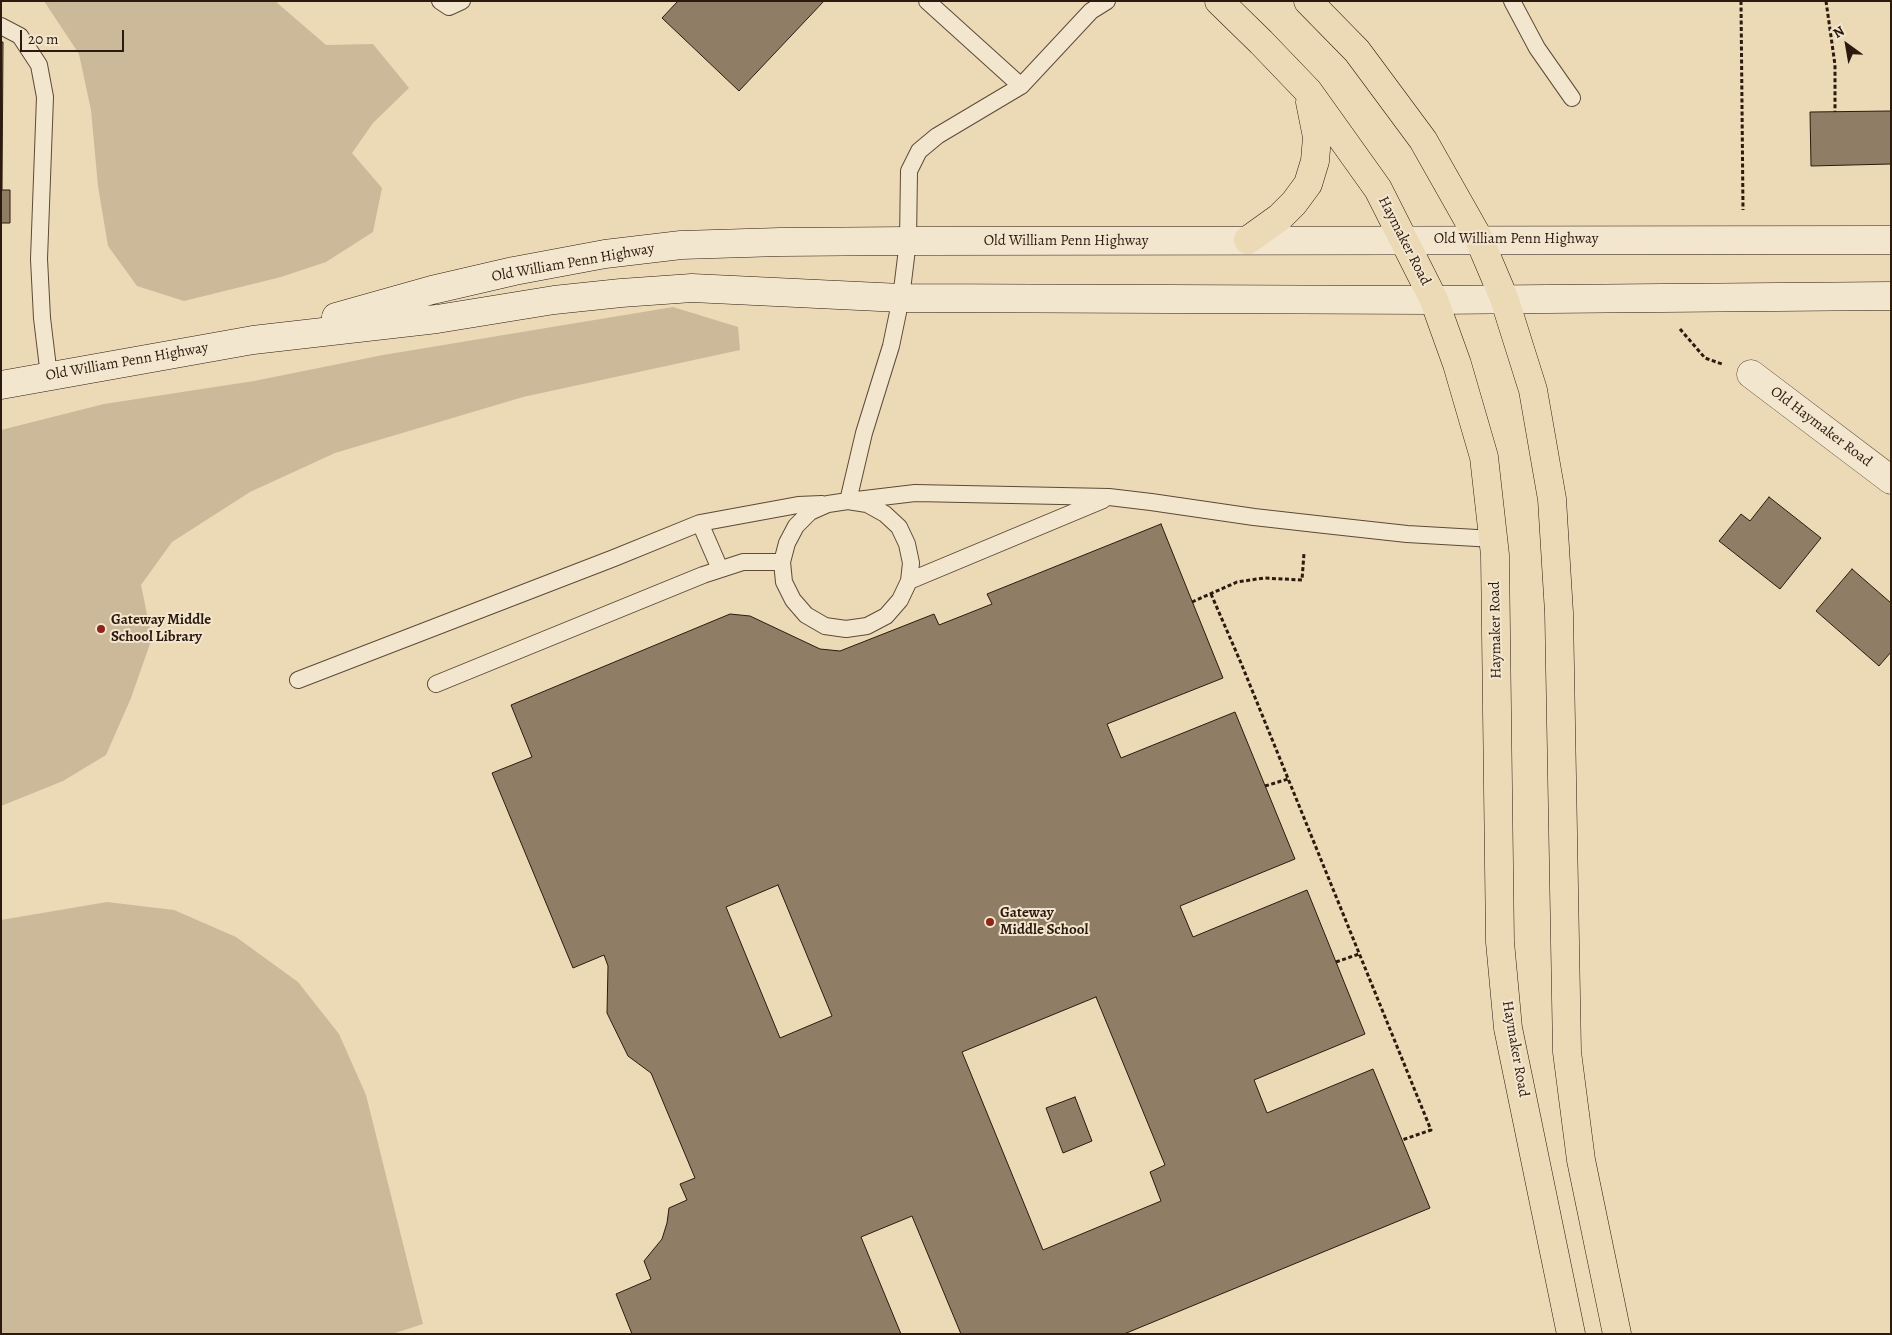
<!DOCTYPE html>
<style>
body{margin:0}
#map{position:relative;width:1892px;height:1335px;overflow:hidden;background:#ecd9b5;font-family:Alegreya,serif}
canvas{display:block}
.frame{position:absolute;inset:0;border:2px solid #2d1a0f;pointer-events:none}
.north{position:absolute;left:1822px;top:20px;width:50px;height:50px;-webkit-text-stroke:4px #f3e6cf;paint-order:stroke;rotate:328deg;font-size:14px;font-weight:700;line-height:20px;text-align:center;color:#2d1a0f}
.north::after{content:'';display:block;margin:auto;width:18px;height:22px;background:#2d1a0f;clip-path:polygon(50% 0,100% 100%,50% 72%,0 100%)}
.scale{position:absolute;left:20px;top:30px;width:104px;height:22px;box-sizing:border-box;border:2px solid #2d1a0f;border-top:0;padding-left:6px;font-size:15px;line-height:18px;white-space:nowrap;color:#2d1a0f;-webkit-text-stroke:4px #f3e6cf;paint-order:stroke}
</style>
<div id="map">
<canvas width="1892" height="1335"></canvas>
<div class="frame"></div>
<div class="north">N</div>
<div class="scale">20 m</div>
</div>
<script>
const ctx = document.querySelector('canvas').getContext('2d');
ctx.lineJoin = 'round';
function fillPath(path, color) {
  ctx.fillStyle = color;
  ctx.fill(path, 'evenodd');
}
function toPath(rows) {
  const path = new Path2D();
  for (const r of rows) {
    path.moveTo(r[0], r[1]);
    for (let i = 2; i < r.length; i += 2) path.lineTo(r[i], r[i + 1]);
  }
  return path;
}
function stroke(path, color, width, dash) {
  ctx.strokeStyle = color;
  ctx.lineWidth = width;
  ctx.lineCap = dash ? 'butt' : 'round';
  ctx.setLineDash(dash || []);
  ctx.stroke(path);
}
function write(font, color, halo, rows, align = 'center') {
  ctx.font = font + ' Alegreya,serif';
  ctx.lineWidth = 4;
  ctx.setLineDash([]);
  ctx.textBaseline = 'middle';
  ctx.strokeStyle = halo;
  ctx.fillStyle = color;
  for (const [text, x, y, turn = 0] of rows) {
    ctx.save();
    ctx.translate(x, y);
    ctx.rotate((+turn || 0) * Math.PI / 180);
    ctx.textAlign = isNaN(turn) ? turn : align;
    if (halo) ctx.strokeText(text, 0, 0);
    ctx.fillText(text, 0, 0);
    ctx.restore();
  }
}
const green = toPath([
 [44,1,275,1,326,45,373,44,409,88,373,123,352,153,382,188,373,232,326,262,281,277,184,301,137,286,108,246,98,186,91,110,79,54],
 [673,307,738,327,740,350,523,397,335,453,250,492,172,542,141,585,152,638,131,698,106,755,63,781,1,806,1,430,104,404,254,381,383,355],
 [107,902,174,910,236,937,298,982,339,1034,366,1095,423,1324,392,1334,1,1334,1,920]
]);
const building = toPath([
 [678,1,824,1,739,91,662,18,678,1],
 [1,42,3,42,2,190,10,190,10,223,1,223,1,42],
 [1891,111,1891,164,1811,166,1810,112,1891,111],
 [1769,497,1821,538,1780,589,1719,541,1741,514,1750,521,1769,497],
 [1161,524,1223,678,1107,724,1121,758,1235,712,1295,859,1180,906,1193,937,1307,890,1365,1034,1254,1080,1267,1113,1373,1069,1430,1208,1124,1334,961,1334,912,1216,861,1237,901,1334,632,1334,616,1294,651,1279,644,1261,662,1239,667,1223,669,1208,687,1200,680,1184,695,1178,651,1073,628,1056,607,1013,608,966,604,955,573,968,492,773,532,757,511,705,730,614,750,616,820,649,840,651,934,614,939,625,992,604,987,594,1161,524],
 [778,885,832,1016,780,1038,726,907,778,885],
 [1096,997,1165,1165,1150,1172,1161,1201,1043,1250,962,1052,1096,997],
 [1852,569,1891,603,1891,652,1879,666,1816,611,1852,569],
 [1075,1097,1092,1141,1063,1153,1046,1108,1075,1097]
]);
const path = toPath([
 [1741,1,1743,210],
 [1826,1,1835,65,1835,112],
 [1680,329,1705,358,1722,364],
 [1211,594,1241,663,1431,1130,1402,1140],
 [1192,602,1237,582,1264,578,1302,580,1304,553],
 [1265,786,1288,779],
 [1336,962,1359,954]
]);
const service = toPath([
 [440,1,449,7,462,1],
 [927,1,1021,86],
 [1512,1,1537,48,1572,98],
 [1,26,20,36,39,65,45,97,39,259,42,318,49,376],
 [848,501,867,504,885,514,899,527,907,544,911,563,909,581,900,600,886,616,867,626,846,629,825,626,806,615,793,600,784,582,782,562,787,543,796,526,810,512,828,504,848,501,915,493,1109,497,1151,502,1254,517,1325,525,1407,534,1494,539],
 [848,501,864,433,891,346,901,298,908,241,909,171,919,151,937,136,1021,86,1091,11,1107,1],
 [700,523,720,569],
 [909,581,1103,500],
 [298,680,614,558,700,523,798,505,822,504],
 [436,684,703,575,743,562,782,562]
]);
const minor = toPath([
 [1751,374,1891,480]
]);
const secondary = toPath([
 [336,317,432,290,514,271,605,254,681,245,780,242,908,241,1891,240],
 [1,385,253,340,437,319,554,300,621,293,692,288,901,298,1434,300,1891,296]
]);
const primary = toPath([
 [1219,1,1261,42,1308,91,1378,189,1434,300,1457,364,1484,457,1495,555,1500,942,1508,1028,1571,1334],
 [1308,1,1357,51,1423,140,1479,239,1504,298,1533,390,1552,499,1559,613,1567,1052,1581,1160,1617,1334],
 [1248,240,1280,217,1294,203,1308,184,1315,161,1317,137,1310,102]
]);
const markers = [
 [101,629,5,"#8f2418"],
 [990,922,5,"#8f2418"]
];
const streetNames = [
 ["Old William Penn Highway",1516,239],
 ["Old William Penn Highway",1066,241],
 ["Haymaker Road",1404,241,63],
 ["Old William Penn Highway",573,263,-10],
 ["Old William Penn Highway",127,362,-10],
 ["Old Haymaker Road",1821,427,37],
 ["Haymaker Road",1496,630,-91],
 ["Haymaker Road",1515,1049,80]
];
const poiNames = [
 ["Gateway Middle",111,620],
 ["School Library",111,637],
 ["Gateway",1000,913],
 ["Middle School",1000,930]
];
fillPath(green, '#ccb999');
fillPath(building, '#907d65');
stroke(building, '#2d1a0f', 1);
stroke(service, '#5d4a38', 18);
stroke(minor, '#5d4a38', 29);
stroke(secondary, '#2d1a0f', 29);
stroke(primary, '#2d1a0f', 29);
stroke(path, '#2d1a0f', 3, [4, 2.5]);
stroke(service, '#f3e6cf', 16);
stroke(minor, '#f3e6cf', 28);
stroke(secondary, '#f3e6cf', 28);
stroke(primary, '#ecd9b5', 28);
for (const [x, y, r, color] of markers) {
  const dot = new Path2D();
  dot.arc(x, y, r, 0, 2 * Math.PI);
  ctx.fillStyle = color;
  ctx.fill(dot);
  stroke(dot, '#f3e6cf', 2);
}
write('15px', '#2d1a0f', '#f3e6cf', streetNames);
write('bold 15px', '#2d1a0f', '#f3e6cf', poiNames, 'left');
</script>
